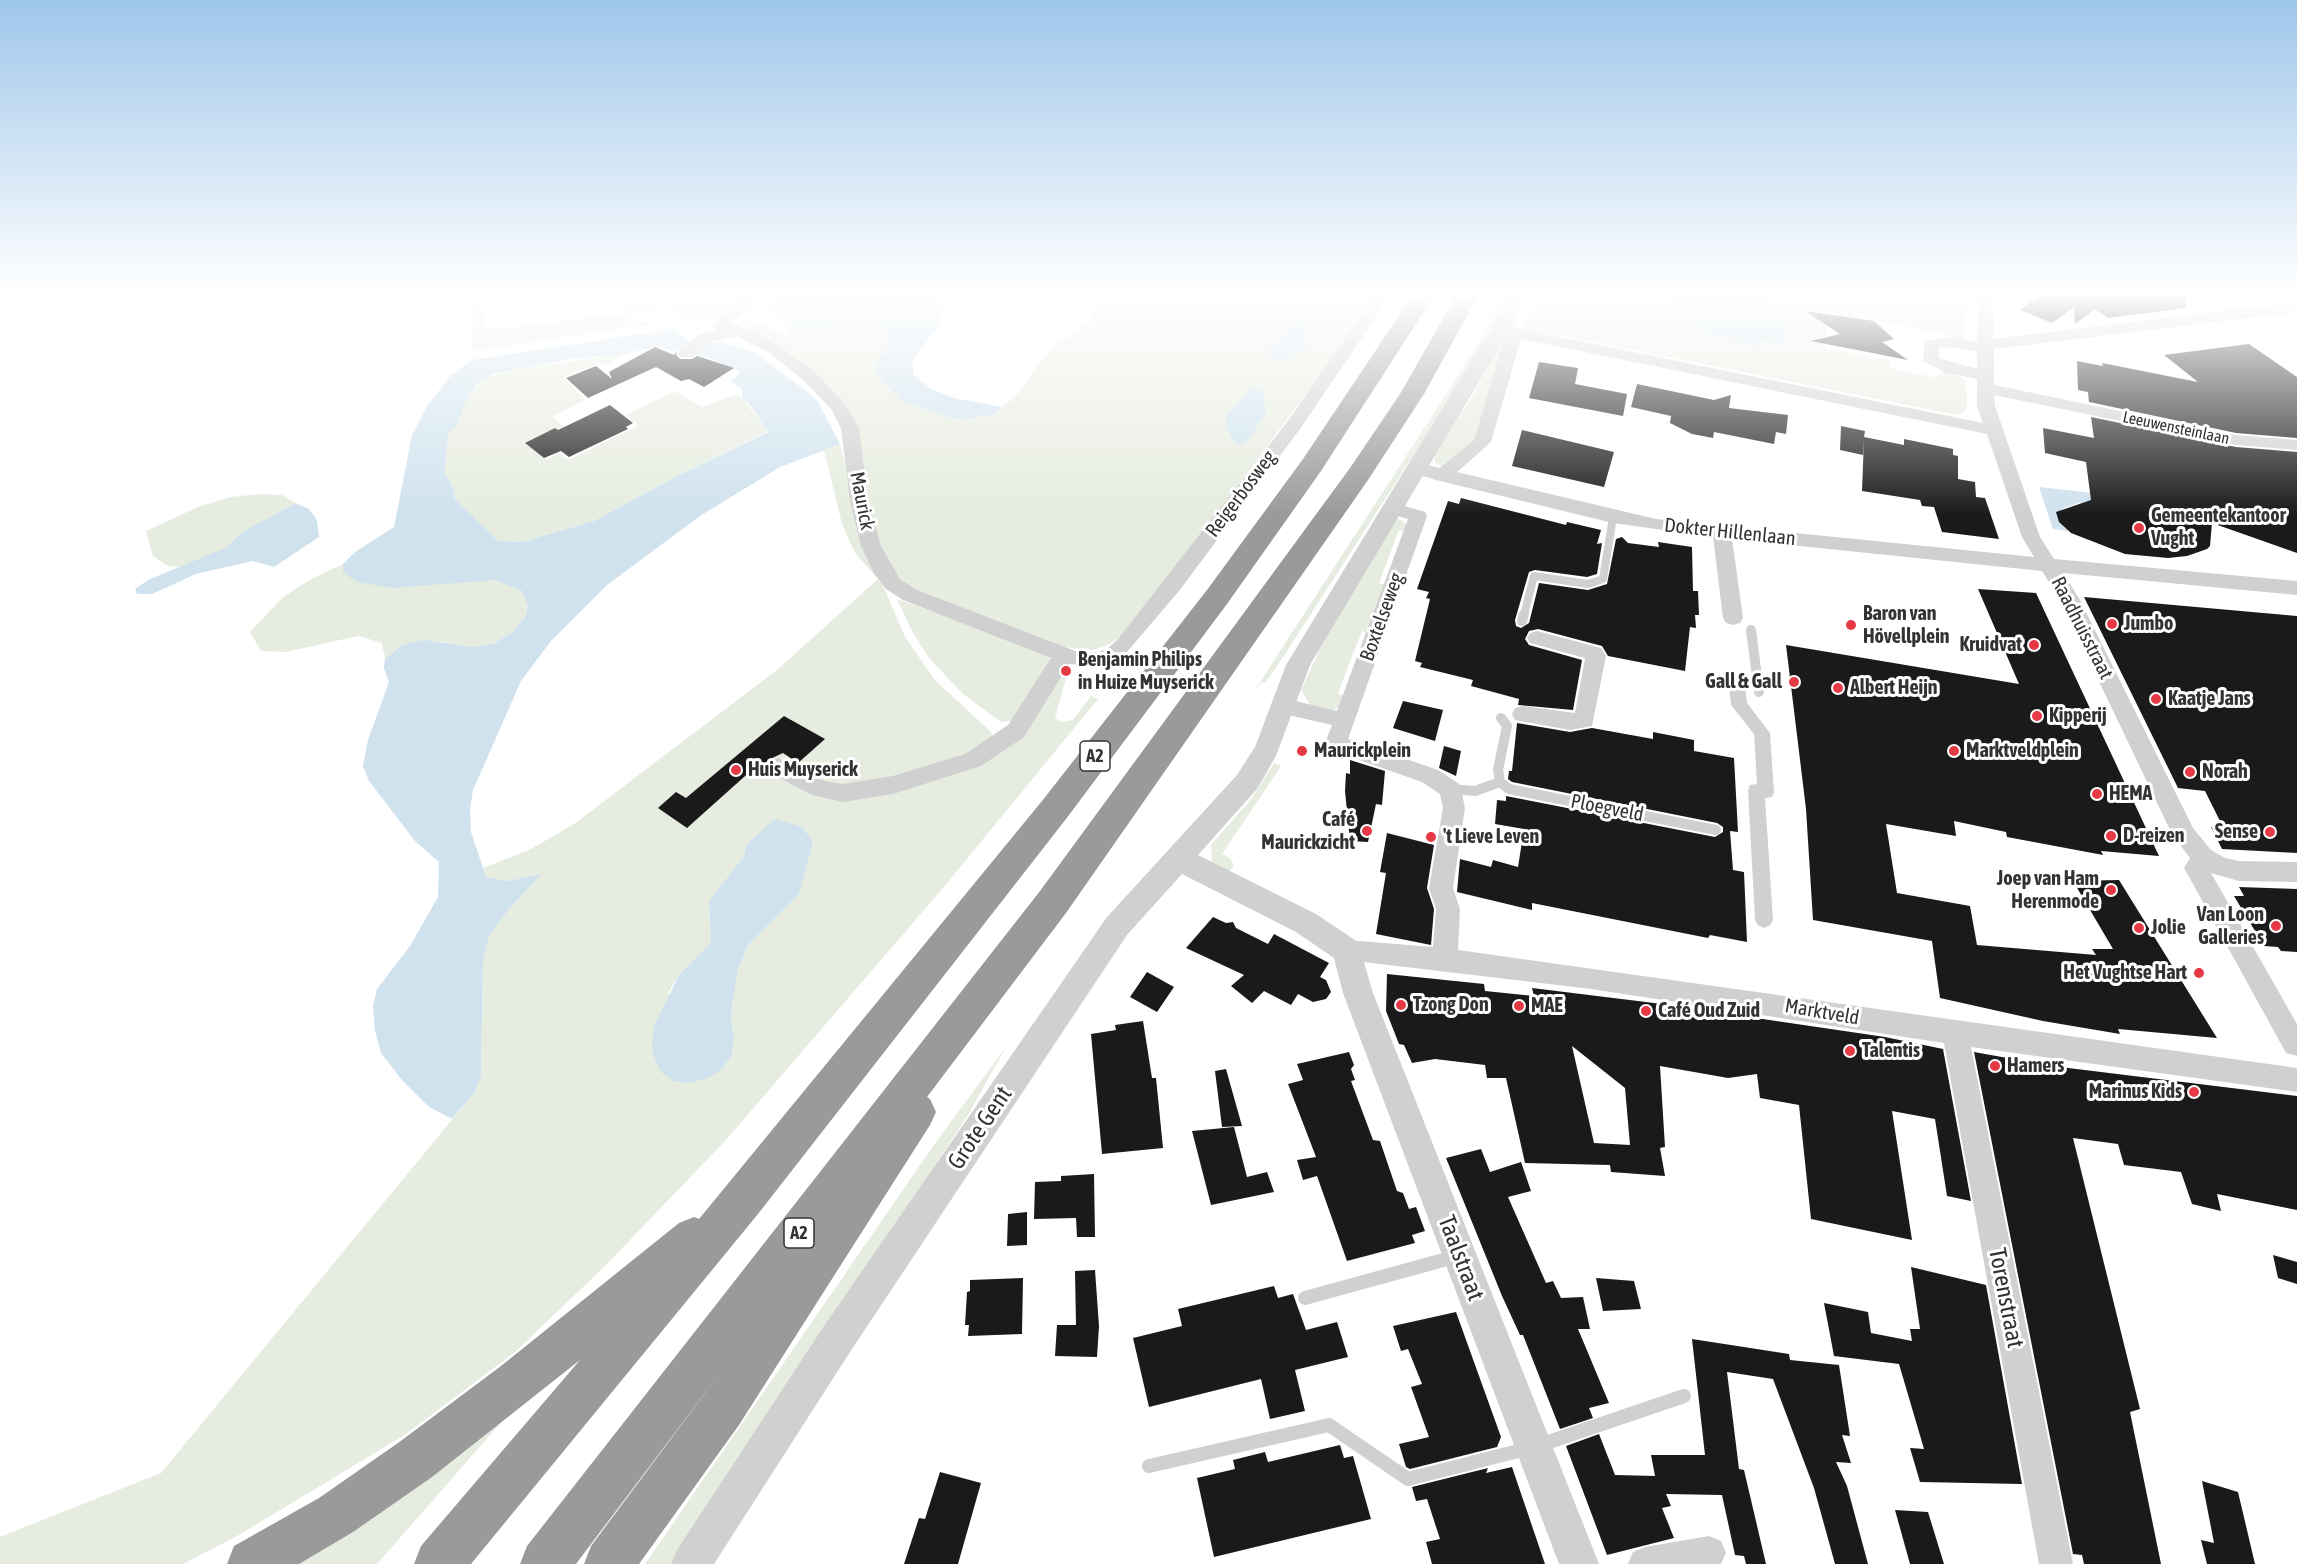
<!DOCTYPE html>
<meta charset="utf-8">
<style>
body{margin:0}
canvas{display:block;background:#fff}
</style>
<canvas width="2297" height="1564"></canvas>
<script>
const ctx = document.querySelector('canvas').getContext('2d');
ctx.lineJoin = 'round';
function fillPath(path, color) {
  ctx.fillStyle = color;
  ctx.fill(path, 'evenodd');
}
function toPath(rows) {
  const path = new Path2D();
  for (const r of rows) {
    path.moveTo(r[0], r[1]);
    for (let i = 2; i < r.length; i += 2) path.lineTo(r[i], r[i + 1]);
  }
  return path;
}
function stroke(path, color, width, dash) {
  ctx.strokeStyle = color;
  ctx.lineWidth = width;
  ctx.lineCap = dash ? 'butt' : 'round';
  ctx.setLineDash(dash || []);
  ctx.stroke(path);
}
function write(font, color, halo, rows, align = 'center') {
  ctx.font = font + ' "Asap Condensed",sans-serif';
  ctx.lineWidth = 6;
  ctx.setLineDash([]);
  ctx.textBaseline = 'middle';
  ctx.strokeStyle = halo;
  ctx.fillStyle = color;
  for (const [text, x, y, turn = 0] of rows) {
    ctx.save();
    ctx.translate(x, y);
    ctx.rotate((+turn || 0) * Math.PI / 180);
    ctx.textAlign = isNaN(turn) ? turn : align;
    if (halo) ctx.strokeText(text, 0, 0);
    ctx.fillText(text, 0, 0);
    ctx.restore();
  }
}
const green = toPath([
 [474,296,481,296,485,303,485,328,502,329,602,315,625,317,654,324,475,350,472,347],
 [604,296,638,296,663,311,661,315,622,312,630,305,619,300,613,303],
 [649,296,701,296,704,301,710,302,722,296,745,296,717,319,710,322,686,319],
 [1098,296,1373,296,1336,354,1168,579,1124,634,1108,645,1093,650,1061,647,941,602,911,587,901,579,886,564,872,531,859,444,787,354,744,327,740,322,748,320,762,324,784,335,788,333,780,321,788,327,872,324,886,333,890,348,881,357,880,380,904,402,946,417,995,414,1017,394,1050,350,1090,321,1097,307],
 [1241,402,1265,413,1247,442,1228,415],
 [1503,296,1507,296,1460,383,1285,654,1266,682,1261,683,1253,693,1470,357],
 [1538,296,1674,296,1669,317,1680,319,1693,327,1762,345,1768,340,1785,343,1773,300,1767,296,1832,296,1865,301,1895,300,1899,296,1975,296,1965,311,1964,340,1916,328,1827,312,1825,348,1889,360,1889,365,1895,370,1934,377,1944,372,1960,376,1966,381,1967,408,1962,414,1952,414,1548,333,1547,336,1522,330],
 [1501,343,1507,343,1475,440,1442,467,1435,462,1435,452,1471,399],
 [639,349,604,365,599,363,563,377,585,400,552,417,564,427,558,430,555,428,525,443,546,460,559,453,568,460,638,426,626,415,675,391,702,407,734,395,742,398,768,431,675,477,594,521,522,542,498,541,455,499,454,489,445,473,448,433,469,394,484,379,515,369,610,356],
 [840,444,865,543,905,637,935,680,992,733,991,741,979,761,1055,676,1066,678,1055,718,1062,722,1073,720,1091,696,1098,699,943,888,725,1141,605,1266,514,1353,403,1436,237,1536,183,1564,0,1564,0,1537,161,1473,474,1093,481,1076,483,960,489,936,509,909,541,875,508,881,486,877,483,868,529,850,574,824,777,670,878,579,855,553,842,524,824,450],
 [747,844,799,894,748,945,738,970,733,999,731,1017,734,1038,668,993,679,975,711,942,709,901,744,856],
 [259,494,282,495,296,503,244,531,225,548,181,567,168,566,153,556,146,531,198,507,231,497],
 [1397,519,1402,520,1407,526,1405,531,1399,530,1379,583,1386,585,1367,633,1362,631,1349,664,1338,694,1344,696,1339,707,1330,712,1310,705,1301,690,1322,645,1393,521],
 [343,564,343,572,392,588,471,580,495,580,512,585,522,591,528,606,525,617,514,631,495,643,473,647,434,641,402,645,385,659,382,643,358,636,286,652,261,651,250,632,282,598,311,579],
 [897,599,1046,652,1050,660,1016,720,1001,722,963,694,929,658,912,631],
 [1274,763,1281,766,1222,854,1230,858,1234,865,1228,875,1212,862,1211,845,1252,798],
 [1006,1047,968,1115,673,1564,645,1564,936,1142],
 [534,1385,377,1564,285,1564]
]);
const water = toPath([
 [780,296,936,296,943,310,941,323,912,360,914,375,931,389,954,398,1002,407,995,414,964,419,946,417,904,402,880,380,876,369,881,357,890,348,886,333,882,329,871,324,796,330,772,313,773,304],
 [1674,296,1767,296,1773,303,1789,306,1785,343,1768,340,1757,345,1700,332,1680,319,1669,317],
 [1297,320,1304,322,1307,328,1306,345,1296,355,1286,360,1277,359,1269,354,1271,348],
 [674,329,691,342,682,352,657,347,610,356,578,358,515,369,494,374,477,384,469,394,456,427,448,433,445,473,454,489,455,499,498,541,522,542,594,521,675,477,768,432,750,405,742,398,742,389,730,382,741,372,711,359,691,354,702,344,717,341,755,353,809,393,818,402,840,444,780,467,700,516,607,585,551,641,521,681,473,790,470,809,471,832,486,877,508,881,542,874,509,909,489,936,483,960,481,1076,474,1093,452,1119,429,1107,402,1080,381,1053,375,1031,373,1005,377,989,410,946,438,897,439,862,415,841,369,781,363,766,368,740,389,682,384,668,385,659,402,645,424,640,473,647,495,643,514,631,525,617,528,606,522,591,495,580,392,588,357,582,343,572,343,564,355,552,394,527,412,435,428,405,451,375,472,360],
 [1252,387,1263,392,1266,413,1247,442,1240,444,1234,442,1225,424,1228,415],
 [2039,487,2139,498,2078,503,2064,508,2058,513,2058,519,2068,531,2053,529],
 [296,503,309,509,317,520,319,537,274,567,253,561,196,574,152,594,137,594,135,589,148,580,225,548,244,531],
 [775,819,802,827,813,842,799,894,748,945,738,970,733,999,731,1017,734,1038,731,1056,721,1070,705,1079,688,1083,674,1081,661,1072,656,1062,652,1049,654,1026,679,975,711,942,709,901,744,856,747,844]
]);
const building = toPath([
 [2039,296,2186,296,2186,308,2108,318,2095,309,2075,324,2074,307,2052,323,2020,310],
 [1805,311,1874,321,1894,339,1882,342,1908,360,1811,341,1840,334],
 [2249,344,2297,377,2297,438,2236,433,2089,402,2088,392,2078,390,2077,361,2103,366,2102,363,2198,382,2164,355],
 [655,347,674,355,677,351,676,355,680,359,692,359,697,356,734,368,704,387,689,379,681,381,656,367,588,398,566,378,596,366,612,379,609,372],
 [1539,362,1578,368,1575,384,1627,394,1623,416,1529,398],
 [1637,384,1714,400,1731,395,1729,408,1788,415,1786,434,1776,432,1774,444,1714,432,1713,438,1692,434,1670,423,1671,416,1631,407],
 [610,405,633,423,626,427,628,429,569,457,561,451,544,458,525,443,555,428,558,430],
 [2091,417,2236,447,2297,452,2297,553,2212,523,2210,546,2207,549,2187,556,2168,558,2125,554,2071,533,2059,522,2056,512,2091,500,2086,462,2045,453,2043,428,2094,438],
 [1841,426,1865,431,1864,437,1904,445,1904,439,1953,449,1953,455,1958,456,1958,479,1975,482,1976,497,1985,498,1999,539,1942,532,1934,507,1922,506,1920,500,1862,491,1864,439,1863,455,1840,450],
 [1522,430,1614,452,1604,487,1512,466],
 [1461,498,1566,525,1567,522,1601,530,1597,544,1602,543,1597,574,1587,577,1535,570,1529,572,1515,620,1516,626,1521,628,1529,623,1539,583,1588,590,1607,584,1616,539,1622,537,1628,543,1659,547,1658,542,1692,547,1693,591,1698,591,1699,615,1695,615,1696,628,1690,627,1685,671,1608,656,1602,646,1538,629,1529,631,1525,639,1529,645,1582,660,1573,710,1518,705,1519,699,1471,686,1473,680,1420,667,1422,663,1415,661,1430,599,1426,598,1429,592,1417,589,1448,501,1459,504],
 [1978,589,2036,593,2159,856,2101,851,2103,855,2007,837,2006,832,1954,821,1956,836,1886,824,1897,893,1970,906,1977,945,2096,955,2092,949,2113,949,2073,881,2119,880,2217,1038,2118,1029,2120,1034,2043,1021,1940,998,1932,941,1813,920,1806,809,1786,645,2019,684],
 [2084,597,2297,616,2297,853,2222,849,2211,827,2224,829,2205,791,2178,788],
 [1403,701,1443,710,1435,741,1393,728],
 [784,716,825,739,798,763,783,753,768,760,761,772,754,768,687,828,658,808,676,792,686,798],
 [1517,723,1570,732,1592,728,1653,739,1653,732,1694,740,1694,751,1734,758,1738,832,1730,831,1733,870,1744,872,1747,942,1710,935,1708,938,1532,903,1532,910,1457,892,1460,859,1491,867,1493,860,1518,867,1524,829,1495,824,1497,800,1506,801,1506,796,1715,837,1723,832,1723,827,1717,823,1512,782,1508,779,1509,771,1512,771],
 [1444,746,1461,751,1456,776,1439,768],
 [1350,760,1385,771,1382,805,1376,804,1368,842,1350,841,1345,791,1346,773,1350,774],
 [1387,833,1434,845,1427,888,1434,909,1431,945,1376,934,1386,873,1380,872],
 [2239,887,2297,889,2297,952,2281,951,2278,947,2264,946,2234,896,2244,896],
 [1213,917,1226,923,1233,922,1236,928,1268,944,1274,934,1329,963,1320,977,1326,980,1331,992,1326,999,1313,1002,1298,994,1291,1005,1264,991,1252,1003,1231,986,1244,975,1186,948],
 [1147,972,1174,987,1157,1012,1130,997],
 [1387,974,1484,984,1485,991,1534,996,1532,988,1654,1003,1885,1037,1943,1049,1971,1201,1947,1196,1935,1119,1892,1111,1912,1240,1811,1219,1799,1105,1760,1098,1757,1074,1728,1078,1660,1066,1665,1147,1660,1148,1665,1176,1611,1172,1610,1165,1525,1163,1506,1078,1487,1078,1485,1065,1435,1059,1412,1063,1404,1045,1399,1044,1386,1011],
 [1572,1046,1625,1088,1630,1145,1594,1143],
 [1143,1021,1152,1078,1156,1078,1163,1148,1102,1154,1091,1034,1116,1030,1115,1025],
 [1349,1052,1354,1065,1351,1069,1355,1080,1351,1081,1373,1140,1380,1141,1397,1191,1403,1193,1409,1209,1416,1207,1425,1231,1412,1235,1415,1243,1347,1261,1317,1176,1303,1180,1297,1160,1316,1157,1288,1084,1303,1080,1297,1064],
 [1974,1052,2052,1066,2297,1096,2297,1210,2217,1194,2221,1211,2192,1204,2181,1172,2124,1165,2118,1144,2073,1138,2140,1409,2130,1412,2161,1564,2084,1564,2082,1555,2073,1554],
 [1226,1069,1242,1126,1222,1127,1215,1071],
 [1234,1127,1247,1177,1267,1172,1274,1192,1211,1205,1192,1131],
 [1481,1149,1490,1172,1521,1162,1531,1191,1508,1197,1546,1283,1553,1281,1561,1298,1583,1297,1590,1329,1578,1329,1609,1403,1589,1408,1593,1418,1560,1429,1523,1335,1520,1335,1502,1296,1446,1158],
 [1094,1174,1095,1237,1077,1237,1076,1218,1034,1219,1035,1182,1061,1181,1061,1176],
 [1027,1212,1027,1245,1007,1246,1008,1214],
 [2273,1255,2297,1262,2297,1284,2278,1278],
 [1911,1267,1986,1285,2022,1484,1920,1482,1910,1448,1924,1449,1899,1364,1834,1356,1824,1303,1868,1312,1871,1333,1912,1341,1910,1329,1920,1329],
 [1095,1270,1099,1326,1097,1357,1055,1356,1057,1325,1076,1325,1075,1271],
 [1023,1278,1022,1334,968,1336,969,1325,965,1325,967,1292,970,1291,970,1280],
 [1596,1278,1634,1281,1641,1309,1603,1311],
 [1274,1286,1278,1298,1293,1294,1306,1330,1337,1322,1348,1357,1295,1370,1305,1411,1270,1419,1261,1379,1149,1407,1133,1338,1182,1326,1178,1309],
 [1456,1312,1501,1437,1497,1447,1410,1469,1406,1467,1399,1444,1429,1437,1411,1387,1422,1384,1408,1349,1401,1351,1393,1326],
 [1692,1339,1789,1354,1790,1360,1839,1365,1850,1436,1842,1435,1851,1463,1836,1462,1847,1486,1868,1564,1835,1564,1814,1488,1773,1379,1727,1372,1739,1469,1744,1470,1766,1564,1746,1564,1744,1556,1735,1555,1722,1495,1666,1494,1671,1506,1662,1508,1674,1538,1607,1555,1566,1446,1599,1434,1615,1475,1655,1476,1651,1455,1705,1455],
 [1340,1445,1344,1458,1353,1456,1371,1519,1214,1557,1197,1478,1235,1469,1233,1460,1265,1452,1268,1462],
 [1512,1467,1545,1564,1432,1564,1426,1542,1440,1539,1427,1499,1416,1501,1412,1487,1488,1468,1486,1473],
 [940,1472,981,1483,958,1564,904,1564,919,1518,925,1519],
 [2202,1481,2238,1492,2255,1564,2207,1564,2201,1540,2214,1543],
 [1895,1510,1928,1512,1944,1564,1910,1564]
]);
const serviceFar2 = toPath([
 [1524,615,1534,576,1588,584,1603,579,1613,517]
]);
const serviceFar1 = toPath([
 [1522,621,1524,614],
 [1751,630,1759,692],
 [1501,718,1507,726,1498,770,1500,782,1509,789,1716,830],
 [1450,789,1475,791,1500,782]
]);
const service = toPath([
 [1305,1298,1458,1256],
 [1149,1466,1329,1425,1408,1479,1534,1447,1684,1396]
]);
const pedestrian = toPath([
 [1737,678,1745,684,1747,703,1770,733,1774,792,1772,797,1765,798,1773,920,1770,925,1764,928,1758,925,1755,920,1748,790,1750,785,1757,784,1754,734,1731,705,1729,684,1737,678]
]);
const minor = toPath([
 [743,296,759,296,731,324,756,332,814,371,844,403,859,428,868,500,881,546,900,579,917,590,1078,652,1099,652,1107,649,1119,638,1288,421,1375,296,1390,296,1300,429,1179,591,1121,659,1100,666,1069,664,1024,737,981,766,893,794,843,802,812,795,770,773,767,767,770,761,778,758,824,781,843,784,893,776,965,754,1008,725,1051,658,903,600,886,589,874,573,861,546,850,500,841,428,831,409,802,379,768,352,736,336,710,342,692,357,680,357,678,354,680,351,699,335,718,330,712,326,714,323,743,296],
 [1978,296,1993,296,1993,339,2297,302,2297,312,1994,349,1994,385,2236,435,2297,440,2297,450,2236,445,1994,395,1995,406,2040,537,2054,559,2297,581,2297,595,2063,573,2080,600,2193,828,2211,850,2225,858,2239,861,2297,862,2297,882,2239,881,2211,873,2297,1024,2297,1056,2286,1053,2188,875,2184,868,2190,858,2172,834,2060,600,2042,571,1732,539,1743,618,1740,623,1733,625,1726,623,1723,618,1713,537,1613,523,1436,480,1411,472,1408,468,1417,462,1440,468,1474,440,1505,336,1494,333,1492,330,1500,325,1983,423,1977,406,1977,379,1946,373,1923,361,1925,341,1953,337,1977,342,1978,296],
 [1521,339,1987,434,2022,537,2034,557,1656,519,1457,472,1491,442,1521,339],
 [1953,347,1977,352,1977,369,1939,358,1939,348,1953,347],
 [1391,502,1425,512,1427,516,1348,739,1438,770,1458,783,1461,789,1465,808,1453,888,1460,909,1458,950,2297,1068,2297,1092,1971,1047,2073,1564,2039,1564,1944,1043,1591,989,1338,959,1335,951,1338,943,1347,940,1433,947,1436,909,1429,888,1443,808,1440,794,1422,782,1328,749,1325,743,1332,725,1275,712,1272,706,1275,700,1283,698,1337,711,1408,519,1384,512,1382,508,1391,502],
 [1537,631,1601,648,1606,656,1592,726,1570,730,1515,720,1512,714,1515,708,1523,706,1575,713,1585,658,1530,643,1527,638,1530,633,1537,631],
 [1709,1536,1721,1541,1726,1553,1721,1564,1628,1564,1633,1552,1645,1547,1709,1536]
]);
const tertiary = toPath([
 [1508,296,1526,296,1510,330,1310,665,1276,756,1257,789,1198,855,1316,914,1358,942,1373,993,1599,1564,1559,1564,1343,993,1334,958,1296,932,1182,874,1127,935,850,1352,714,1564,671,1564,677,1550,824,1326,1107,917,1237,775,1255,747,1286,665,1490,330,1508,296]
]);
const motorway = toPath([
 [1412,296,1434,296,1321,471,1227,604,1066,819,758,1214,471,1564,414,1564,421,1546,580,1360,432,1477,353,1532,299,1564,227,1564,234,1546,319,1498,398,1443,501,1366,679,1223,694,1217,699,1219,1042,801,1207,590,1303,459,1412,296],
 [1456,296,1478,296,1424,394,1368,480,1066,913,927,1097,930,1099,936,1112,930,1125,739,1425,639,1564,584,1564,591,1546,723,1369,576,1564,520,1564,527,1546,1040,891,1350,468,1400,394,1456,296]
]);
const markers = [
 [2139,528,6,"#e63946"],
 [2112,624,6,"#e63946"],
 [1851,625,6,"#e63946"],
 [2034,645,6,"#e63946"],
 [1066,671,6,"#e63946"],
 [1794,682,6,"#e63946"],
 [1838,688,6,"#e63946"],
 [2156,699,6,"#e63946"],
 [2037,716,6,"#e63946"],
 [1302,751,6,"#e63946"],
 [1954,751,6,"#e63946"],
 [736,770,6,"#e63946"],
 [2190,772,6,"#e63946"],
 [2097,794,6,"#e63946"],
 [1367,831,6,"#e63946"],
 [2270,832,6,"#e63946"],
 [2111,836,6,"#e63946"],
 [1431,837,6,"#e63946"],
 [2111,890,6,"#e63946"],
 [2276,926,6,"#e63946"],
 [2139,928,6,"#e63946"],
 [2199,973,6,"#e63946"],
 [1401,1005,6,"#e63946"],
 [1519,1006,6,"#e63946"],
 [1646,1011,6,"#e63946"],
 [1850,1051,6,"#e63946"],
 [1995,1066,6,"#e63946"],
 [2194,1092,6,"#e63946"]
];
const farStreetnames = [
 ["Leeuwensteinlaan",2176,428,12]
];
const shields = [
 [1095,756,30],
 [799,1233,30]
];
const shieldNames = [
 ["A2",1095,756],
 ["A2",799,1233]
];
const streetNames = [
 ["Reigerbosweg",1241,494,-53],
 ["Maurick",862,501,79],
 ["Dokter Hillenlaan",1730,532,6],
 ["Boxtelseweg",1382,617,-70],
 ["Raadhuisstraat",2082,628,63],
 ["Ploegveld",1607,808,11],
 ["Marktveld",1822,1012,10]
];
const poiNames = [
 ["Gemeentekantoor",2151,516],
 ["Vught",2151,539],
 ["Baron van",1863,614],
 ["Hövellplein",1863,637],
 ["Jumbo",2124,624],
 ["Kruidvat",2022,645,"right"],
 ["Benjamin Philips",1078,660],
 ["in Huize Muyserick",1078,683],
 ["Gall & Gall",1782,682,"right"],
 ["Albert Heijn",1850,688],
 ["Kaatje Jans",2168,699],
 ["Kipperij",2049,716],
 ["Maurickplein",1314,751],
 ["Marktveldplein",1966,751],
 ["Huis Muyserick",748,770],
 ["Norah",2202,772],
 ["HEMA",2109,794],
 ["Café",1355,820,"right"],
 ["Maurickzicht",1355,843,"right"],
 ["Sense",2258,832,"right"],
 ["D-reizen",2123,836],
 ["'t Lieve Leven",1443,837],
 ["Joep van Ham",2099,879,"right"],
 ["Herenmode",2099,902,"right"],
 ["Van Loon",2264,915,"right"],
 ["Galleries",2264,938,"right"],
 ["Jolie",2151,928],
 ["Het Vughtse Hart",2187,973,"right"],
 ["Tzong Don",1413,1005],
 ["MAE",1531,1006],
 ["Café Oud Zuid",1658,1011],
 ["Talentis",1862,1051],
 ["Hamers",2007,1066],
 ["Marinus Kids",2182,1092,"right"]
];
const nearStreetnames = [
 ["Grote Gent",980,1128,-56],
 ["Taalstraat",1461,1258,69],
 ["Torenstraat",2006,1298,79]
];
fillPath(green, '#e6ecdf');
fillPath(water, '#cfe2ee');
fillPath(building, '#1a1a1a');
stroke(serviceFar2, '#d0d0d0', 8);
stroke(serviceFar1, '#d0d0d0', 10);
stroke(service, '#d0d0d0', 14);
fillPath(pedestrian, '#d0d0d0');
fillPath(minor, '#d0d0d0');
fillPath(tertiary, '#d0d0d0');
fillPath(motorway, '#9a9a9a');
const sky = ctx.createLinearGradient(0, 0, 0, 515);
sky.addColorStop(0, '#9ec6ea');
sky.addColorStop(0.57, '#fff');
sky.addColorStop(1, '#ffffff00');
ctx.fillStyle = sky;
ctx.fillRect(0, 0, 2297, 515);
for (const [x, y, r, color] of markers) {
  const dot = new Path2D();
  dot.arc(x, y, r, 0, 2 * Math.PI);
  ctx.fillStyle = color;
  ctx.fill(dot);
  stroke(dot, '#fff', 2);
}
write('16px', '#333', '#fff', farStreetnames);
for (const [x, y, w] of shields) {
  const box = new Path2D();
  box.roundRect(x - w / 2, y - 15, w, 30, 4.5);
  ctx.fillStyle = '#fff';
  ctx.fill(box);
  stroke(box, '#333', 1.5);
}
write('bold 18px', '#333', null, shieldNames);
write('20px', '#333', '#fff', streetNames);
write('bold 20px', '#333', '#fff', poiNames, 'left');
write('24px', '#333', '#fff', nearStreetnames);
</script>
